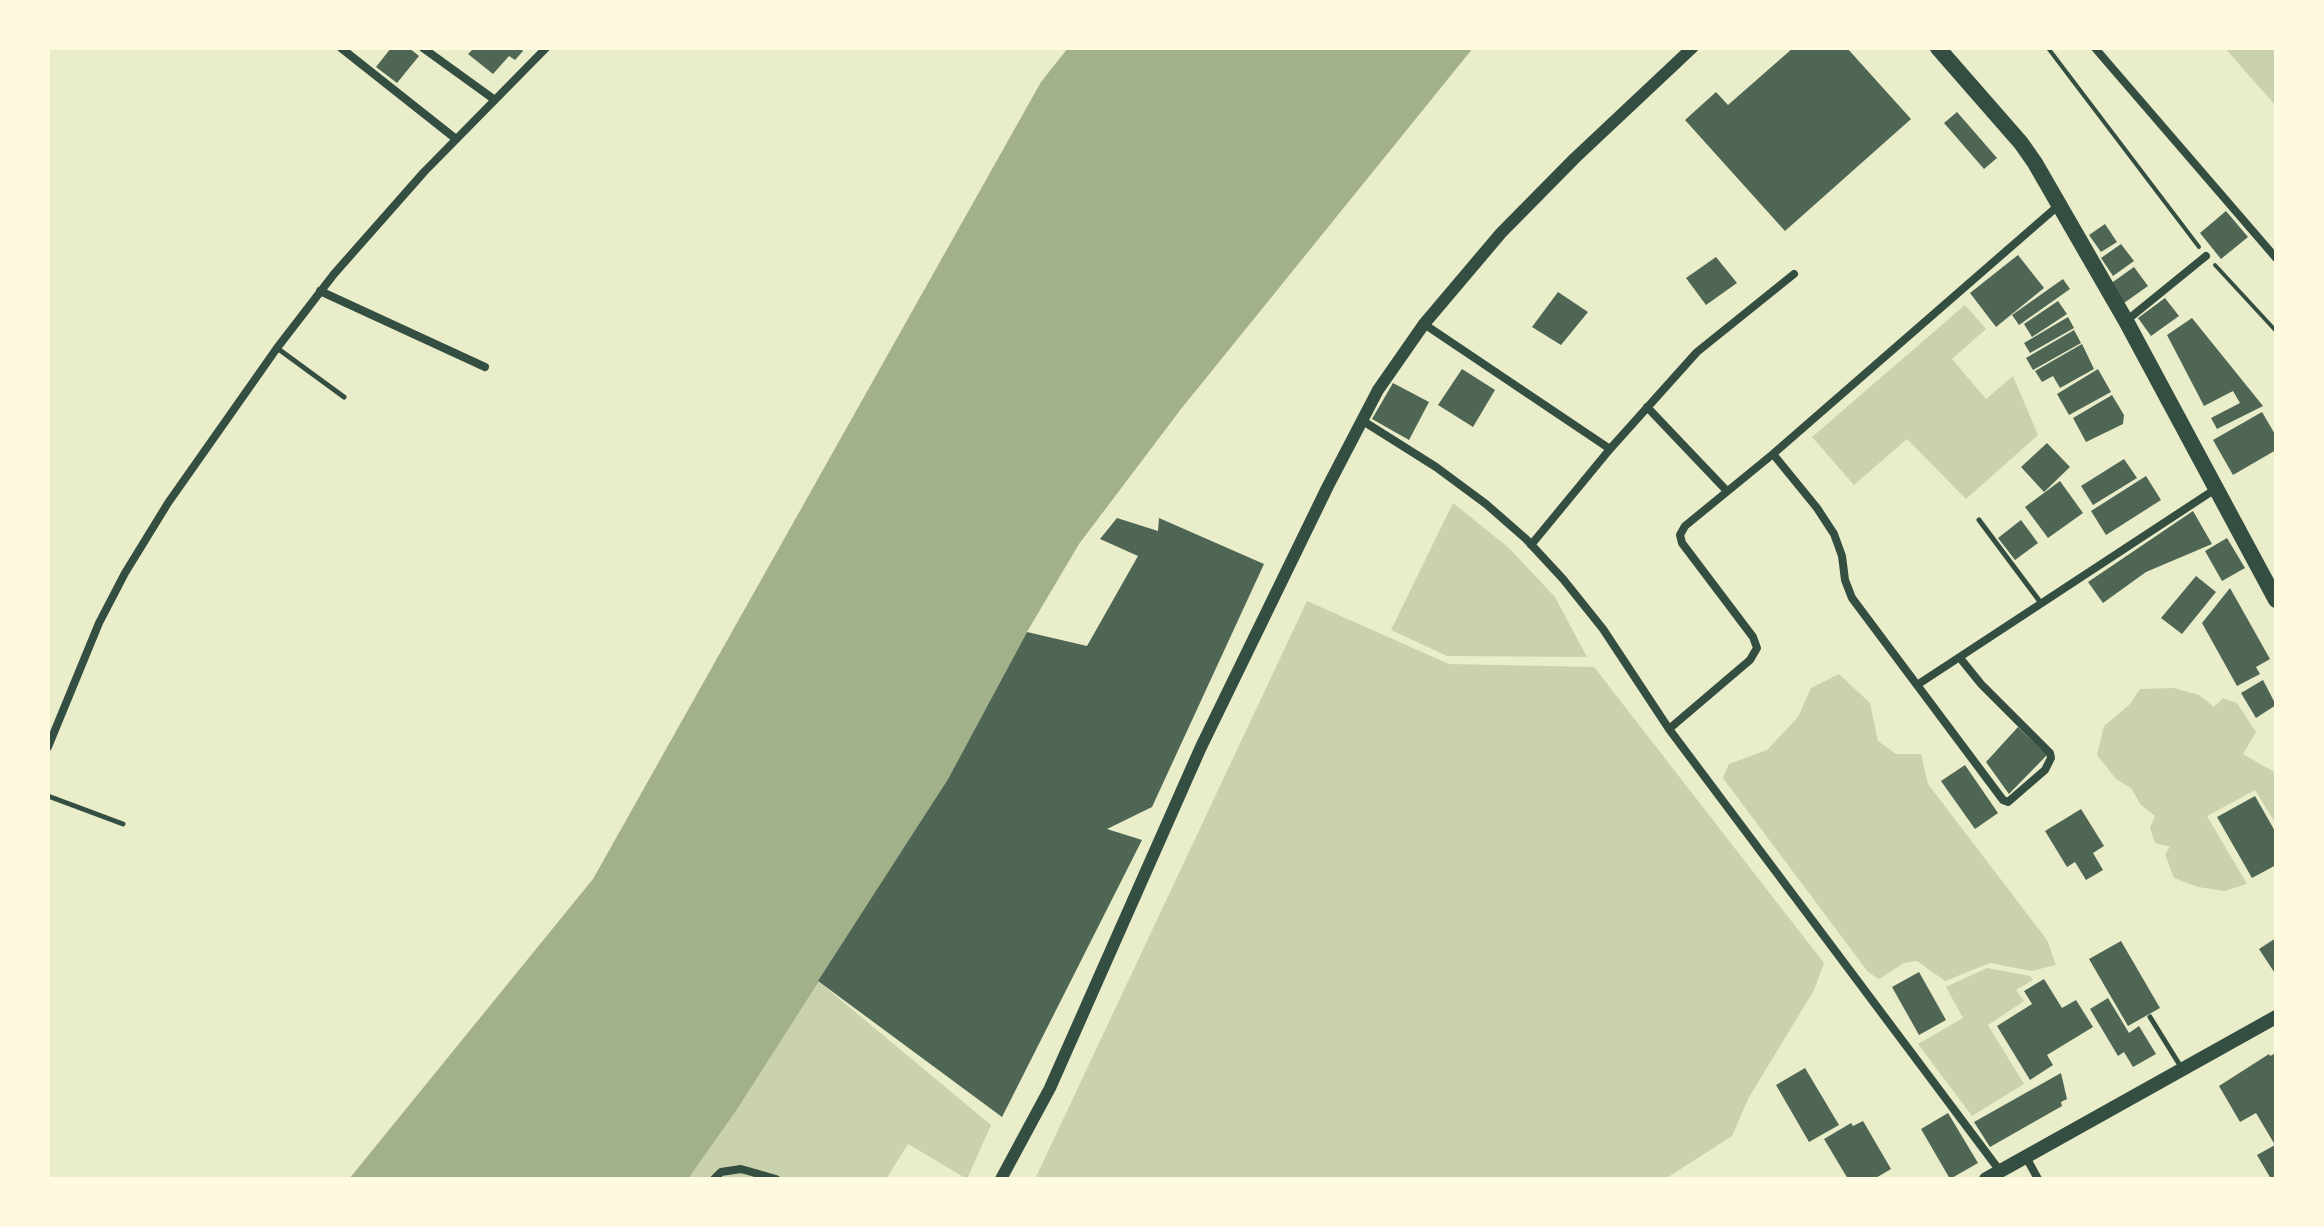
<!DOCTYPE html>
<style>
body{margin:0}
#map{position:relative;width:2324px;height:1227px;overflow:hidden;background:#e9edc9;font-family:"Source Sans 3",sans-serif}
canvas{display:block}
.frame{position:absolute;inset:0;border:50px solid #fefae0;pointer-events:none}
</style>
<div id="map">
<canvas width="2324" height="1227"></canvas>
<div class="frame"></div>
</div>
<script>
const ctx = document.querySelector('canvas').getContext('2d');
ctx.lineJoin = 'round';
function fillPath(path, color) {
  ctx.fillStyle = color;
  ctx.fill(path, 'evenodd');
}
function toPath(rows) {
  const path = new Path2D();
  for (const r of rows) {
    path.moveTo(r[0], r[1]);
    for (let i = 2; i < r.length; i += 2) path.lineTo(r[i], r[i + 1]);
  }
  return path;
}
function stroke(path, color, width, dash) {
  ctx.strokeStyle = color;
  ctx.lineWidth = width;
  ctx.lineCap = dash ? 'butt' : 'round';
  ctx.setLineDash(dash || []);
  ctx.stroke(path);
}
const green = toPath([
 [2225,48,2276,48,2276,106,2237,62],
 [1965,305,1986,329,1952,359,1986,399,2013,376,2038,435,1966,499,1907,439,1854,485,1812,437],
 [1453,503,1509,548,1555,597,1587,657,1447,656,1391,630],
 [1307,601,1449,664,1594,667,1824,963,1814,990,1748,1099,1732,1136,1665,1179,1035,1179],
 [1839,674,1870,703,1878,741,1896,754,1921,754,1928,784,2047,940,2056,965,2031,971,1990,963,1945,981,1917,961,1904,963,1879,979,1868,972,1723,778,1729,764,1767,750,1798,717,1811,688],
 [2174,688,2199,695,2214,707,2223,698,2237,703,2256,732,2243,754,2276,773,2276,824,2255,790,2207,816,2247,884,2224,891,2198,887,2174,878,2165,854,2170,847,2155,843,2150,828,2155,816,2141,805,2131,788,2116,779,2097,755,2104,726,2130,704,2140,689],
 [1987,968,2030,976,2033,980,2016,990,2024,1001,1988,1025,2024,1084,1972,1116,1918,1044,1963,1018,1946,987],
 [818,981,991,1125,967,1179,908,1144,886,1179,688,1179,736,1111]
]);
const water = toPath([
 [1068,48,1473,48,1181,409,1079,544,1027,632,948,779,736,1111,688,1179,349,1179,593,879,1041,82]
]);
const building = toPath([
 [391,48,409,48,419,56,397,83,376,67],
 [474,48,519,48,523,51,515,60,509,56,493,74,468,54],
 [1793,48,1847,48,1911,119,1785,231,1685,120,1716,92,1728,105],
 [1957,112,1997,158,1984,169,1944,123],
 [2226,211,2248,237,2221,259,2200,233],
 [2105,224,2117,242,2101,252,2089,235],
 [2121,244,2134,261,2113,276,2101,258],
 [2018,255,2044,288,1996,327,1970,293],
 [1716,257,1737,283,1706,305,1686,278],
 [2134,267,2148,286,2124,303,2110,284],
 [2063,279,2070,289,2019,325,2012,315],
 [1558,292,1588,312,1561,345,1532,327],
 [2165,298,2179,316,2151,336,2138,318],
 [2058,301,2067,314,2032,337,2024,324],
 [2068,317,2074,328,2030,353,2024,343],
 [2192,318,2263,406,2217,429,2211,418,2240,403,2233,391,2204,406,2167,335],
 [2074,330,2081,343,2033,370,2026,358],
 [2082,344,2094,369,2060,388,2053,376,2042,382,2035,371],
 [1462,369,1495,390,1473,427,1438,405],
 [2098,369,2111,392,2069,415,2057,394],
 [1393,383,1429,402,1409,440,1372,419],
 [2112,395,2124,415,2123,424,2086,442,2073,418],
 [2262,412,2276,436,2276,450,2233,475,2213,440],
 [2047,443,2070,467,2044,492,2021,467],
 [2124,459,2137,478,2093,505,2081,486],
 [2146,476,2161,500,2106,535,2091,511],
 [2060,481,2083,513,2048,538,2025,507],
 [2193,511,2212,544,2146,572,2103,603,2088,582],
 [1117,518,1158,531,1159,518,1264,564,1152,807,1107,829,1142,840,1002,1117,818,981,948,779,1027,632,1087,646,1138,556,1100,539],
 [2021,520,2038,543,2015,560,1998,538],
 [2227,538,2245,568,2222,581,2205,551],
 [2196,576,2216,592,2182,634,2161,618],
 [2230,588,2270,659,2256,667,2260,674,2237,686,2202,623],
 [2263,680,2276,705,2256,718,2241,693],
 [2018,727,2047,755,2009,794,1986,762],
 [1965,765,1998,813,1975,829,1941,781],
 [2255,796,2276,833,2276,865,2252,878,2217,817],
 [2081,809,2104,846,2093,853,2103,870,2086,880,2075,862,2067,867,2045,831],
 [2276,938,2276,975,2259,949],
 [2121,941,2160,1008,2128,1026,2089,959],
 [1919,972,1946,1020,1919,1035,1892,987],
 [2044,979,2062,1008,2076,1000,2093,1027,2047,1055,2053,1065,2030,1080,1997,1026,2032,1004,2024,991],
 [2108,998,2129,1033,2139,1026,2156,1054,2133,1067,2124,1052,2118,1056,2090,1009],
 [2276,1053,2276,1179,2271,1179,2257,1155,2275,1145,2256,1113,2240,1122,2219,1086,2269,1054,2270,1056],
 [1805,1068,1839,1125,1809,1142,1776,1085],
 [2061,1073,2067,1099,2061,1102,2062,1106,1990,1147,1974,1122],
 [1948,1113,1978,1163,1950,1179,1921,1129],
 [1863,1121,1891,1169,1874,1179,1848,1179,1824,1139,1851,1123,1853,1126]
]);
const path = toPath([
 [2048,48,2199,247],
 [2215,265,2276,331]
]);
const service = toPath([
 [277,348,344,397],
 [1979,520,2041,603],
 [48,796,123,824],
 [2150,1017,2181,1067]
]);
const minor = toPath([
 [341,48,456,139],
 [423,48,495,100],
 [2095,48,2276,258],
 [320,291,485,367],
 [2126,321,2206,256],
 [1424,324,1610,449],
 [1647,407,1726,490],
 [1363,421,1436,467,1486,504,1526,539,1563,579,1603,629,1669,729,2000,1171],
 [1773,454,1817,508,1834,534,1842,556,1845,580,1852,598,2003,800,2008,802,2045,770,2051,758,2050,753,1981,684,1960,658],
 [1531,545,1610,449,1697,352,1794,274],
 [1917,685,2217,488],
 [1669,729,1750,660,1757,648,1753,637,1682,543,1680,535,1685,526,1773,454,2059,205],
 [48,747,99,623,125,573,168,503,277,348,334,274,424,172,546,48],
 [2026,1157,2038,1179],
 [714,1179,721,1172,741,1169,776,1179]
]);
const tertiary = toPath([
 [1001,1179,1050,1088,1201,747,1328,486,1378,390,1424,324,1501,233,1575,158,1692,48]
]);
const secondary = toPath([
 [1986,1179,2276,1017]
]);
const primary = toPath([
 [1938,48,2021,143,2035,163,2126,321,2276,600]
]);
fillPath(green, '#cad2ad');
fillPath(water, '#a3b18a');
fillPath(building, '#4f6655');
stroke(path, '#344e41', 4);
stroke(service, '#344e41', 5);
stroke(minor, '#344e41', 8);
stroke(tertiary, '#344e41', 12);
stroke(secondary, '#344e41', 14);
stroke(primary, '#344e41', 16);
</script>
